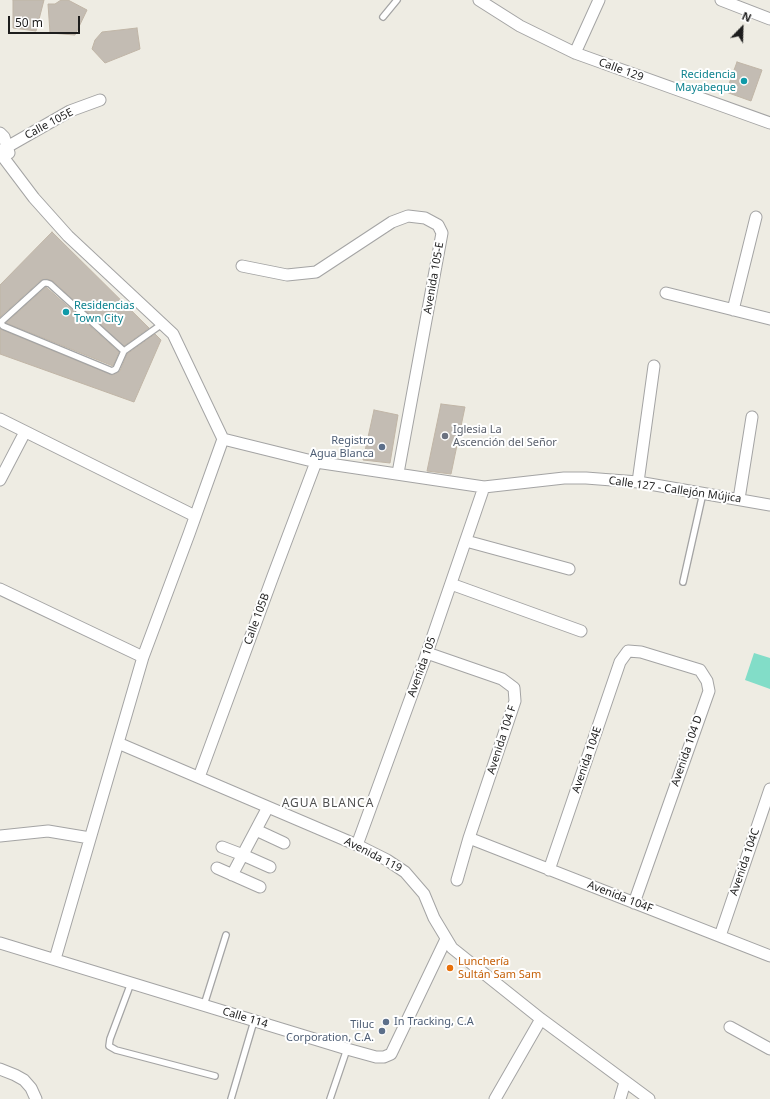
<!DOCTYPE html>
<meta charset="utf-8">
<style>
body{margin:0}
#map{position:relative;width:770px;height:1099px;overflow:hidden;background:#eeece3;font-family:"Noto Sans",sans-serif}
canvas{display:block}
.north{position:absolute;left:722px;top:8px;width:40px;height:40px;-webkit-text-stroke:3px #fff;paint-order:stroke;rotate:23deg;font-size:11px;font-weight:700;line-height:16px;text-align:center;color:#1d1d1d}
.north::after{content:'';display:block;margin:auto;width:14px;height:18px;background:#1d1d1d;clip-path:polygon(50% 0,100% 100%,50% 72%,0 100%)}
.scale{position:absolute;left:8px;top:16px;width:72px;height:18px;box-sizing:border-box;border:2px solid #1d1d1d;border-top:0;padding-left:5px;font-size:12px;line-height:14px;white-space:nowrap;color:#1d1d1d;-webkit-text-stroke:3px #fff;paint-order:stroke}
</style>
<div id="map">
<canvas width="770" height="1099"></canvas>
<div class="north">N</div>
<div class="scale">50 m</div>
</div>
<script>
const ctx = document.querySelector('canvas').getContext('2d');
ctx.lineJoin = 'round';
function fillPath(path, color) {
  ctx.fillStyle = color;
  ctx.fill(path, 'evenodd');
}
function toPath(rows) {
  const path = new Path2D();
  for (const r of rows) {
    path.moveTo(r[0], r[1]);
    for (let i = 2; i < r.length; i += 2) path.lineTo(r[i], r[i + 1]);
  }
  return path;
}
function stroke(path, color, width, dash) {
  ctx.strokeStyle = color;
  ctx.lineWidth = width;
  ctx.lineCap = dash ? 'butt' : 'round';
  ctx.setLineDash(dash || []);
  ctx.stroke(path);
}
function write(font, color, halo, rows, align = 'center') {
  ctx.font = font + ' "Noto Sans",sans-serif';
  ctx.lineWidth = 4;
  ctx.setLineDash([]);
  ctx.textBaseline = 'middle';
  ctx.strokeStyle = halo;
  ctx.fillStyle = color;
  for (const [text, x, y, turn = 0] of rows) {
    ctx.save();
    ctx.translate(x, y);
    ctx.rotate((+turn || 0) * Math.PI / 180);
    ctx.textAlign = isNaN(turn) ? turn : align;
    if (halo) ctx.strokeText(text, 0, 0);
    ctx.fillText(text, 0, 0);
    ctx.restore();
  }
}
const pitch = toPath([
 [754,653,770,658,770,689,745,680]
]);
const building = toPath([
 [13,0,44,0,36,31,13,28,13,0],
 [61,0,68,0,87,10,75,35,50,33,48,4,55,4,61,0],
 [137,28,140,49,105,63,92,49,95,40,102,32,137,28],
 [737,62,762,70,751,101,726,92,737,62],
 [52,232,149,328,124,346,53,281,47,279,41,280,0,317,0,285,52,232],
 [46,287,119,352,113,366,6,323,46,287],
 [0,329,112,375,120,371,127,354,155,334,161,340,134,402,0,354,0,329],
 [441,404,465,407,451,474,427,471,441,404],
 [374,410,398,415,390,463,363,460,374,410]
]);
const lane = toPath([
 [383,17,397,0],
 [124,351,50,284,47,283,44,283,2,321,1,323,3,326,112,371,116,369,124,351,162,324],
 [683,582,703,493],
 [131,983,110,1039,109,1046,116,1050,215,1076],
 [204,1005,226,935],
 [231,1099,254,1021],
 [330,1099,347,1049]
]);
const street = toPath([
 [479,0,520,26,575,53,770,123],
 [721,0,770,19],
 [575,53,599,0],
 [0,133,4,137,9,153],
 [0,151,70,111,100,100],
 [0,153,34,198,68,236,173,334,223,439,316,462,484,487,564,478,586,478,638,482,770,505],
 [242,266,287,275,316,272,392,222,408,216,425,218,438,225,442,233,398,473],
 [666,293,770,319],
 [733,310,756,217],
 [0,419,195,516],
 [0,480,25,432],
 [638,482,654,366],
 [739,499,752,417],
 [466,541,569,569],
 [451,584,581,631],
 [0,589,143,657],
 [427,653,502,679,514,688,515,701,469,838,457,880],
 [118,743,357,845,387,860,405,872,424,894,434,918,452,948,541,1019,649,1099],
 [199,777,273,576,316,462],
 [256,830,284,843],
 [0,836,48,831,90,838],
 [469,838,770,956],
 [357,845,427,653,484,487],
 [222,847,243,855,270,867],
 [217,868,260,887],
 [549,870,620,662,628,651,641,652,700,670,707,681,709,691,634,903],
 [232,875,268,807],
 [720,936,770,789],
 [0,943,347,1049,376,1057,384,1057,391,1054,446,939],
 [55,959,143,657,189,534,223,439],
 [730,1027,770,1049],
 [0,1069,15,1075,24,1080,31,1088,36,1099],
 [495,1099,541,1019],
 [620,1099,625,1082]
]);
const markers = [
 [744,81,4,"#0f9aa8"],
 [66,312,4,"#0f9aa8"],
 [445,436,4,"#6b7280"],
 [382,447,4,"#5c6f8a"],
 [450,968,4,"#e8710a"],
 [386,1022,4,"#5c6f8a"],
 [382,1031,4,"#5c6f8a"]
];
const streetNames = [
 ["Calle 129",621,70,20],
 ["Calle 105E",49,124,-28],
 ["Avenida 105-E",434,278,-80],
 ["Calle 127 - Callejón Mújica",675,490,8],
 ["Calle 105B",257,619,-70],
 ["Avenida 105",422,667,-70],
 ["Avenida 104 F",502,740,-72],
 ["Avenida 104 D",687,751,-71],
 ["Avenida 104E",587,760,-71],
 ["Avenida 119",373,855,27],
 ["Avenida 104C",745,862,-71],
 ["Avenida 104F",620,897,21],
 ["Calle 114",245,1018,17]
];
const cultureNames = [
 ["Recidencia",736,75],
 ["Mayabeque",736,88],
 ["Residencias",74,306,"left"],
 ["Town City",74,319,"left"]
];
const worshipNames = [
 ["Iglesia La",453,430],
 ["Ascención del Señor",453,443]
];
const serviceNames = [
 ["Registro",374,441],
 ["Agua Blanca",374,454],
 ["In Tracking, C.A",394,1022,"left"],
 ["Tiluc",374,1025],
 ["Corporation, C.A.",374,1038]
];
const foodNames = [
 ["Lunchería",458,962],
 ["Sultán Sam Sam",458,975]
];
const neighbourhoodNames = [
 ["AGUA BLANCA",328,804]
];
fillPath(pitch, '#82ddc8');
fillPath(building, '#c3bcb3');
stroke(building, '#c0b5a6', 1);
stroke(lane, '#a4a4a4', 8);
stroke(street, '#a4a4a4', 13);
stroke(lane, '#fff', 5.5);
stroke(street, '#fff', 11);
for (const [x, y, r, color] of markers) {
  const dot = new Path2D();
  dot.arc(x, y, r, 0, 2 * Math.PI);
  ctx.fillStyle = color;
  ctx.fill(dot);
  stroke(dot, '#fff', 1.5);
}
write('11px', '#1d1d1d', '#fff', streetNames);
write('11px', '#0d838f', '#fff', cultureNames, 'right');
write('11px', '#5b616d', '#fff', worshipNames, 'left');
write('11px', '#4e5e75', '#fff', serviceNames, 'right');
write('11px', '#c56008', '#fff', foodNames, 'left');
ctx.letterSpacing = '1px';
write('12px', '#505050', '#fff', neighbourhoodNames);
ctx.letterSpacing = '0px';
</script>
